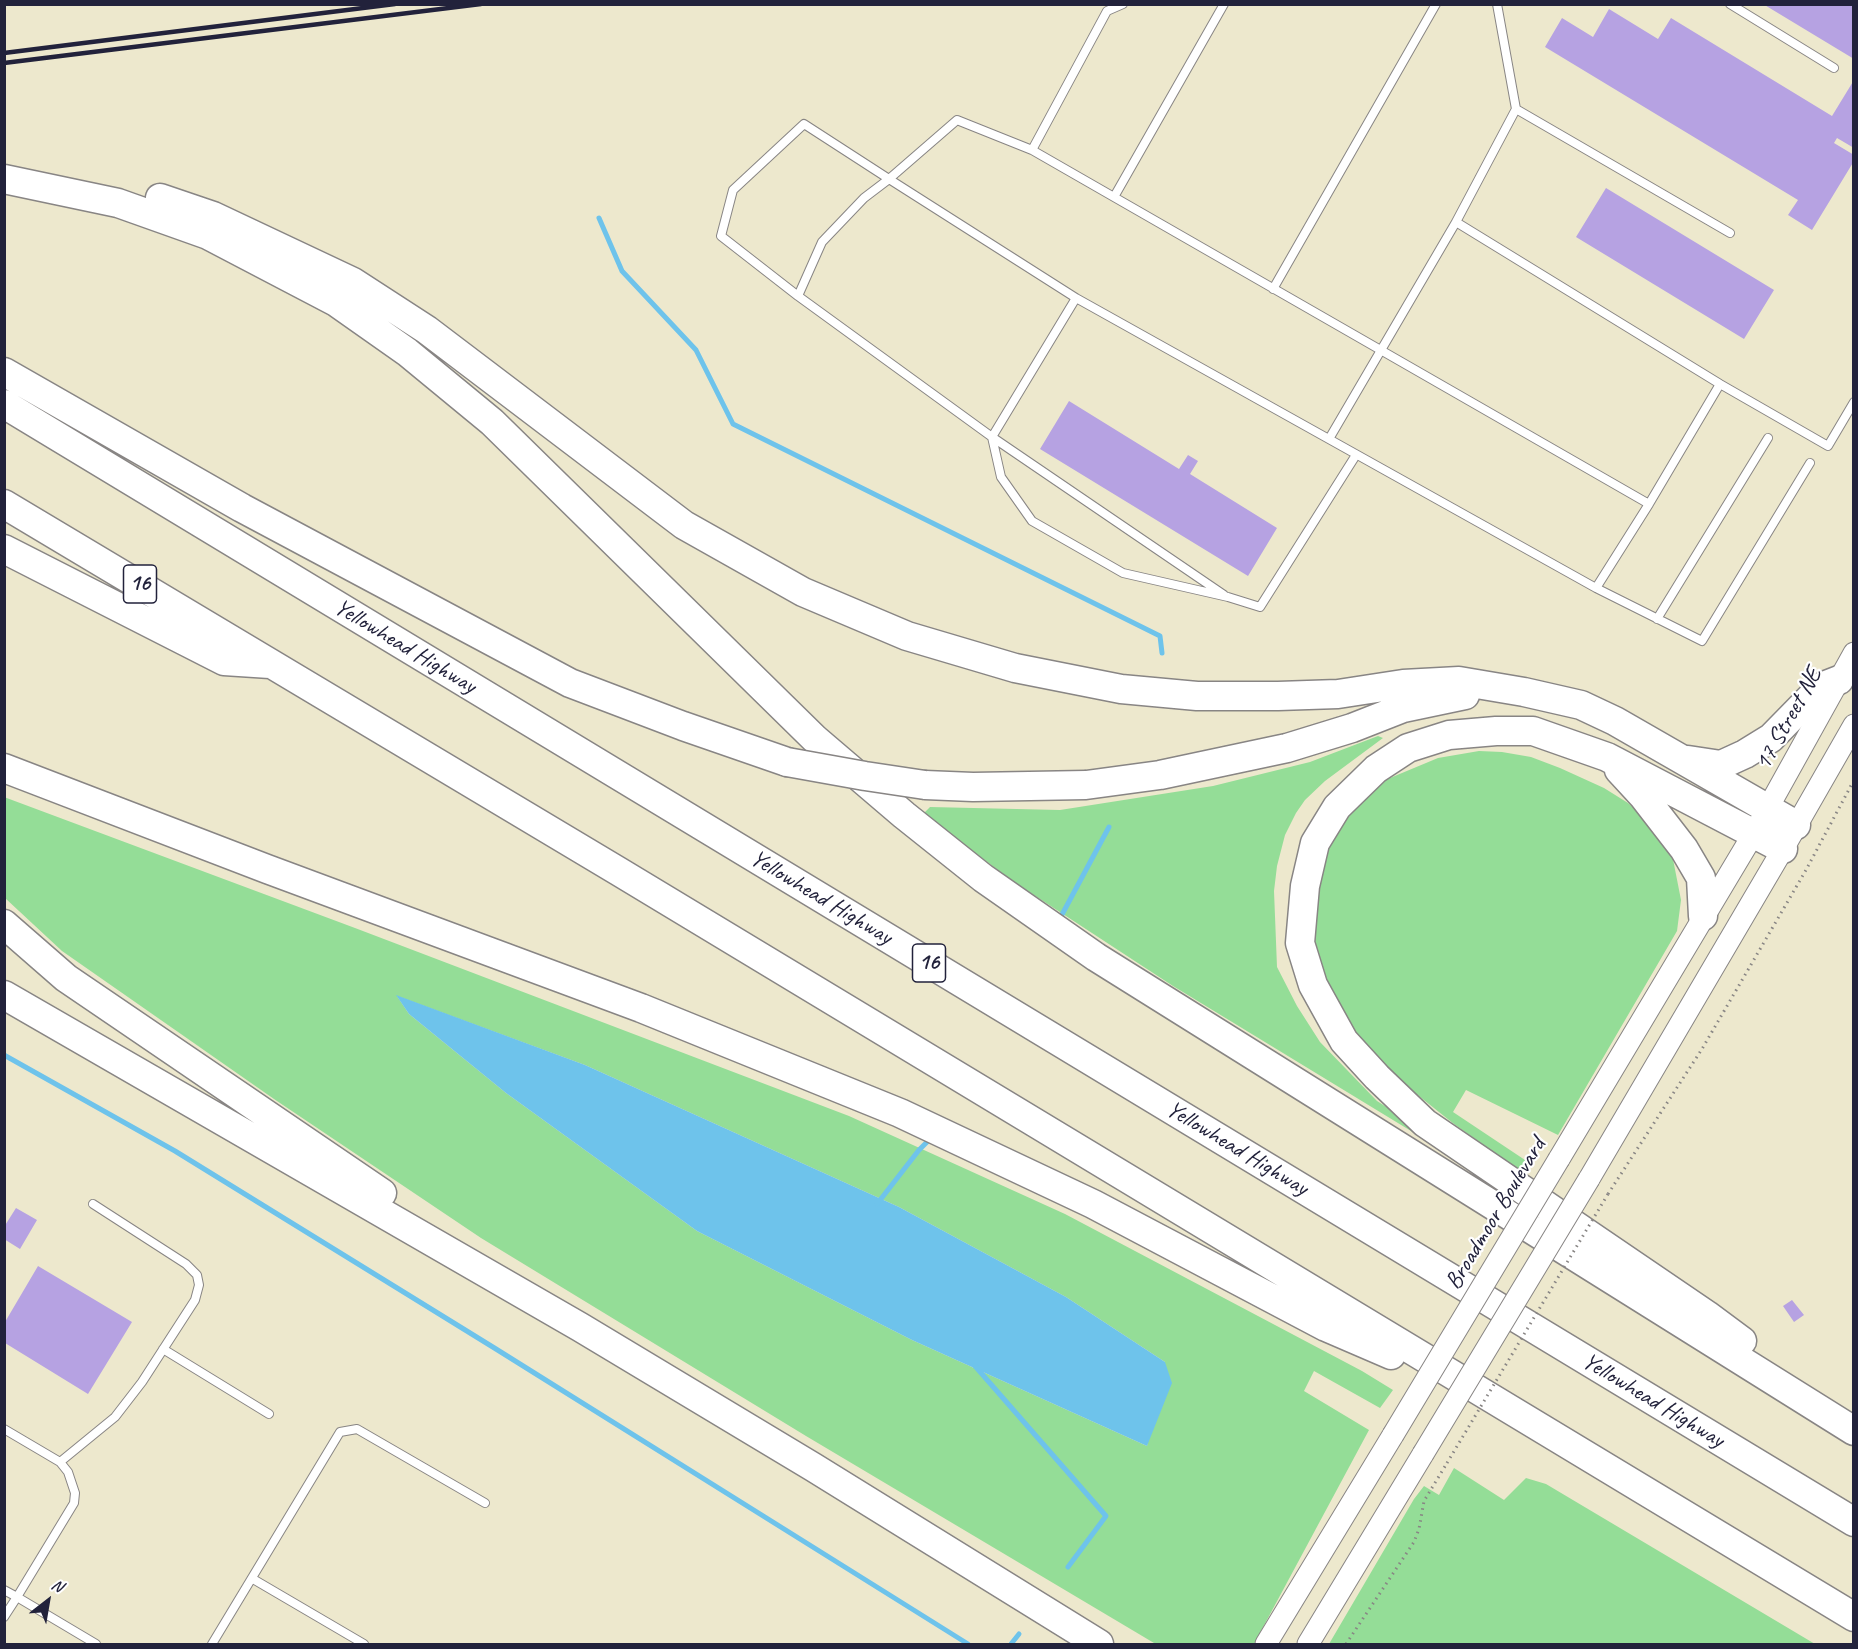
<!DOCTYPE html>
<style>
body{margin:0}
#map{position:relative;width:1858px;height:1649px;overflow:hidden;background:#ede8cd;font-family:Caveat,sans-serif}
canvas{display:block}
.frame{position:absolute;inset:0;border:6px solid #22223b;pointer-events:none}
.north{position:absolute;left:18px;top:1571px;width:60px;height:60px;-webkit-text-stroke:4px #fff;paint-order:stroke;rotate:31deg;font-size:16px;font-weight:700;line-height:24px;text-align:center;color:#22223b}
.north::after{content:'';display:block;margin:auto;width:21px;height:27px;background:#22223b;clip-path:polygon(50% 0,100% 100%,50% 72%,0 100%)}
</style>
<div id="map">
<canvas width="1858" height="1649"></canvas>
<div class="frame"></div>
<div class="north">N</div>
</div>
<script>
const ctx = document.querySelector('canvas').getContext('2d');
ctx.lineJoin = 'round';
function fillPath(path, color) {
  ctx.fillStyle = color;
  ctx.fill(path, 'evenodd');
}
function toPath(rows) {
  const path = new Path2D();
  for (const r of rows) {
    path.moveTo(r[0], r[1]);
    for (let i = 2; i < r.length; i += 2) path.lineTo(r[i], r[i + 1]);
  }
  return path;
}
function stroke(path, color, width, dash) {
  ctx.strokeStyle = color;
  ctx.lineWidth = width;
  ctx.lineCap = dash ? 'butt' : 'round';
  ctx.setLineDash(dash || []);
  ctx.stroke(path);
}
function write(font, color, halo, rows, align = 'center') {
  ctx.font = font + ' Caveat,sans-serif';
  ctx.lineWidth = 4.5;
  ctx.setLineDash([]);
  ctx.textBaseline = 'middle';
  ctx.strokeStyle = halo;
  ctx.fillStyle = color;
  for (const [text, x, y, turn = 0] of rows) {
    ctx.save();
    ctx.translate(x, y);
    ctx.rotate((+turn || 0) * Math.PI / 180);
    ctx.textAlign = isNaN(turn) ? turn : align;
    if (halo) ctx.strokeText(text, 0, 0);
    ctx.fillText(text, 0, 0);
    ctx.restore();
  }
}
const green = toPath([
 [1378,736,1383,738,1325,781,1305,800,1296,813,1285,835,1277,866,1274,891,1277,967,1297,1006,1320,1042,1377,1101,1435,1138,1434,1145,1173,986,1014,882,923,814,930,807,1060,810,1213,786,1310,762],
 [1479,751,1502,752,1531,757,1560,768,1604,788,1628,803,1654,826,1671,849,1681,900,1677,931,1558,1135,1466,1090,1453,1112,1528,1162,1519,1170,1454,1124,1395,1077,1351,1031,1328,995,1312,948,1313,882,1334,829,1378,783,1438,758],
 [4,797,355,928,849,1116,1065,1214,1362,1371,1393,1390,1380,1408,1314,1371,1304,1391,1369,1430,1254,1644,1154,1643,806,1436,481,1238,274,1099,62,951,5,898],
 [397,996,585,1065,899,1207,1066,1297,1165,1362,1147,1446,912,1340,697,1231,506,1093,409,1014],
 [1454,1468,1504,1500,1526,1478,1546,1484,1815,1644,1329,1644,1414,1499,1424,1486,1439,1495]
]);
const water = toPath([
 [396,995,585,1065,899,1207,1066,1297,1165,1362,1172,1383,1147,1446,912,1340,697,1231,506,1093,409,1014]
]);
const stream = toPath([
 [599,218,622,271,696,350,733,424,1160,636,1162,653],
 [1058,922,1109,827],
 [4,1055,175,1151,496,1349,968,1644],
 [877,1204,919,1150,927,1142],
 [975,1366,1106,1516,1068,1567],
 [1011,1644,1019,1634]
]);
const building = toPath([
 [1763,4,1854,4,1854,59],
 [1609,9,1658,39,1671,18,1832,116,1854,80,1854,148,1837,138,1834,143,1854,155,1854,161,1812,230,1788,215,1798,200,1545,47,1562,18,1593,37],
 [1606,188,1774,290,1744,339,1576,237],
 [1069,401,1179,469,1188,455,1198,461,1190,474,1277,528,1248,576,1040,449],
 [16,1208,37,1220,20,1249,4,1239,4,1227],
 [38,1266,132,1322,88,1394,5,1343,5,1322],
 [1792,1300,1804,1315,1794,1322,1783,1306]
]);
const path = toPath([
 [1608,1194,1702,1049,1806,870,1854,780],
 [1346,1644,1414,1542,1419,1529,1424,1501,1447,1463]
]);
const service = toPath([
 [1497,4,1516,109,1456,222,1720,384,1828,446,1854,402],
 [1730,4,1834,68],
 [1516,109,1730,233],
 [1032,150,1649,504,1720,384],
 [1114,197,1224,4],
 [1273,289,1436,4],
 [798,296,721,236,733,190,804,124,889,179,1076,298,992,437,798,296,822,242,864,198,889,179,957,120,1032,150,1107,11,1123,4],
 [1076,298,1596,588,1649,504],
 [992,437,1001,477,1032,521,1123,573,1228,597,1260,607,1356,455],
 [992,437,1224,595],
 [1329,439,1456,222],
 [1596,588,1702,641,1810,463],
 [1657,619,1768,438],
 [163,1349,269,1414],
 [4,1429,60,1462,68,1472,75,1493,74,1503,17,1597,96,1644],
 [60,1462,115,1417,142,1382,195,1300,199,1285,197,1275,186,1264,93,1204],
 [253,1579,364,1644],
 [4,1590,17,1597,4,1617],
 [212,1644,340,1432,357,1429,485,1503]
]);
const secondary = toPath([
 [1559,1159,1754,833,1854,653],
 [1589,1179,1783,849,1854,725],
 [1266,1644,1393,1435],
 [1308,1644,1423,1454]
]);
const motorway = toPath([
 [4,179,118,203,208,235,336,302,407,352,492,422,815,739,904,815,983,878,1096,957,1854,1431],
 [160,198,213,216,353,282,427,330,684,525,803,592,907,636,1015,668,1121,689,1197,696,1278,696,1338,694,1403,684,1459,681,1524,692,1581,705,1615,721,1796,825],
 [4,372,242,508,570,683,683,726,787,762],
 [4,404,1854,1522],
 [4,504,618,871,1854,1617],
 [4,549,224,661,270,664],
 [1688,760,1721,765,1745,754,1771,738,1821,687,1839,680],
 [4,768,267,869,641,1008,900,1113,1093,1204,1326,1327,1391,1355],
 [1619,770,1643,796,1684,849,1701,878,1703,916],
 [925,785,973,787,1086,785,1160,775,1287,748,1352,728,1403,708,1465,695],
 [4,924,66,978,382,1193],
 [4,995,580,1327,813,1467,1099,1644],
 [1742,1341,1707,1315,1425,1123,1377,1077,1344,1041,1313,985,1300,943,1305,886,1315,843,1337,807,1376,769,1408,748,1449,735,1496,731,1533,731,1607,757,1783,849]
]);
const rail = toPath([
 [4,53,395,4],
 [4,63,481,4]
]);
const pathBridge = toPath([
 [1447,1463,1608,1194]
]);
const secondaryBridge = toPath([
 [1393,1435,1559,1159],
 [1423,1454,1589,1179]
]);
const motorwayBridge = toPath([
 [787,762,865,776,925,785]
]);
const shields = [
 [140,584,33],
 [929,963,33]
];
const shieldNames = [
 ["16",140,584],
 ["16",929,963]
];
const streetNames = [
 ["Yellowhead Highway",405,647,31],
 ["17 Street NE",1789,719,-61],
 ["Yellowhead Highway",821,898,31],
 ["Yellowhead Highway",1237,1149,31],
 ["Broadmoor Boulevard",1496,1214,-59],
 ["Yellowhead Highway",1653,1401,31]
];
fillPath(green, '#94dd97');
fillPath(water, '#6ec3eb');
stroke(stream, '#6ec3eb', 5);
fillPath(building, '#b6a2e2');
stroke(service, '#888584', 10);
stroke(secondary, '#888584', 23);
stroke(motorway, '#888584', 31);
stroke(path, '#888584', 3, [1.5, 4.5]);
stroke(service, '#fff', 8);
stroke(secondary, '#fff', 21);
stroke(motorway, '#fff', 28);
stroke(rail, '#22223b', 4.5);
stroke(secondaryBridge, '#888584', 23, []);
stroke(motorwayBridge, '#888584', 31, []);
stroke(pathBridge, '#888584', 3, [1.5, 4.5]);
stroke(secondaryBridge, '#fff', 21);
stroke(motorwayBridge, '#fff', 28);
for (const [x, y, w] of shields) {
  const box = new Path2D();
  box.roundRect(x - w / 2, y - 19, w, 38, 4.5);
  ctx.fillStyle = '#fff';
  ctx.fill(box);
  stroke(box, '#22223b', 1.5);
}
write('bold 22px', '#22223b', null, shieldNames);
write('24px', '#22223b', '#fff', streetNames);
</script>
